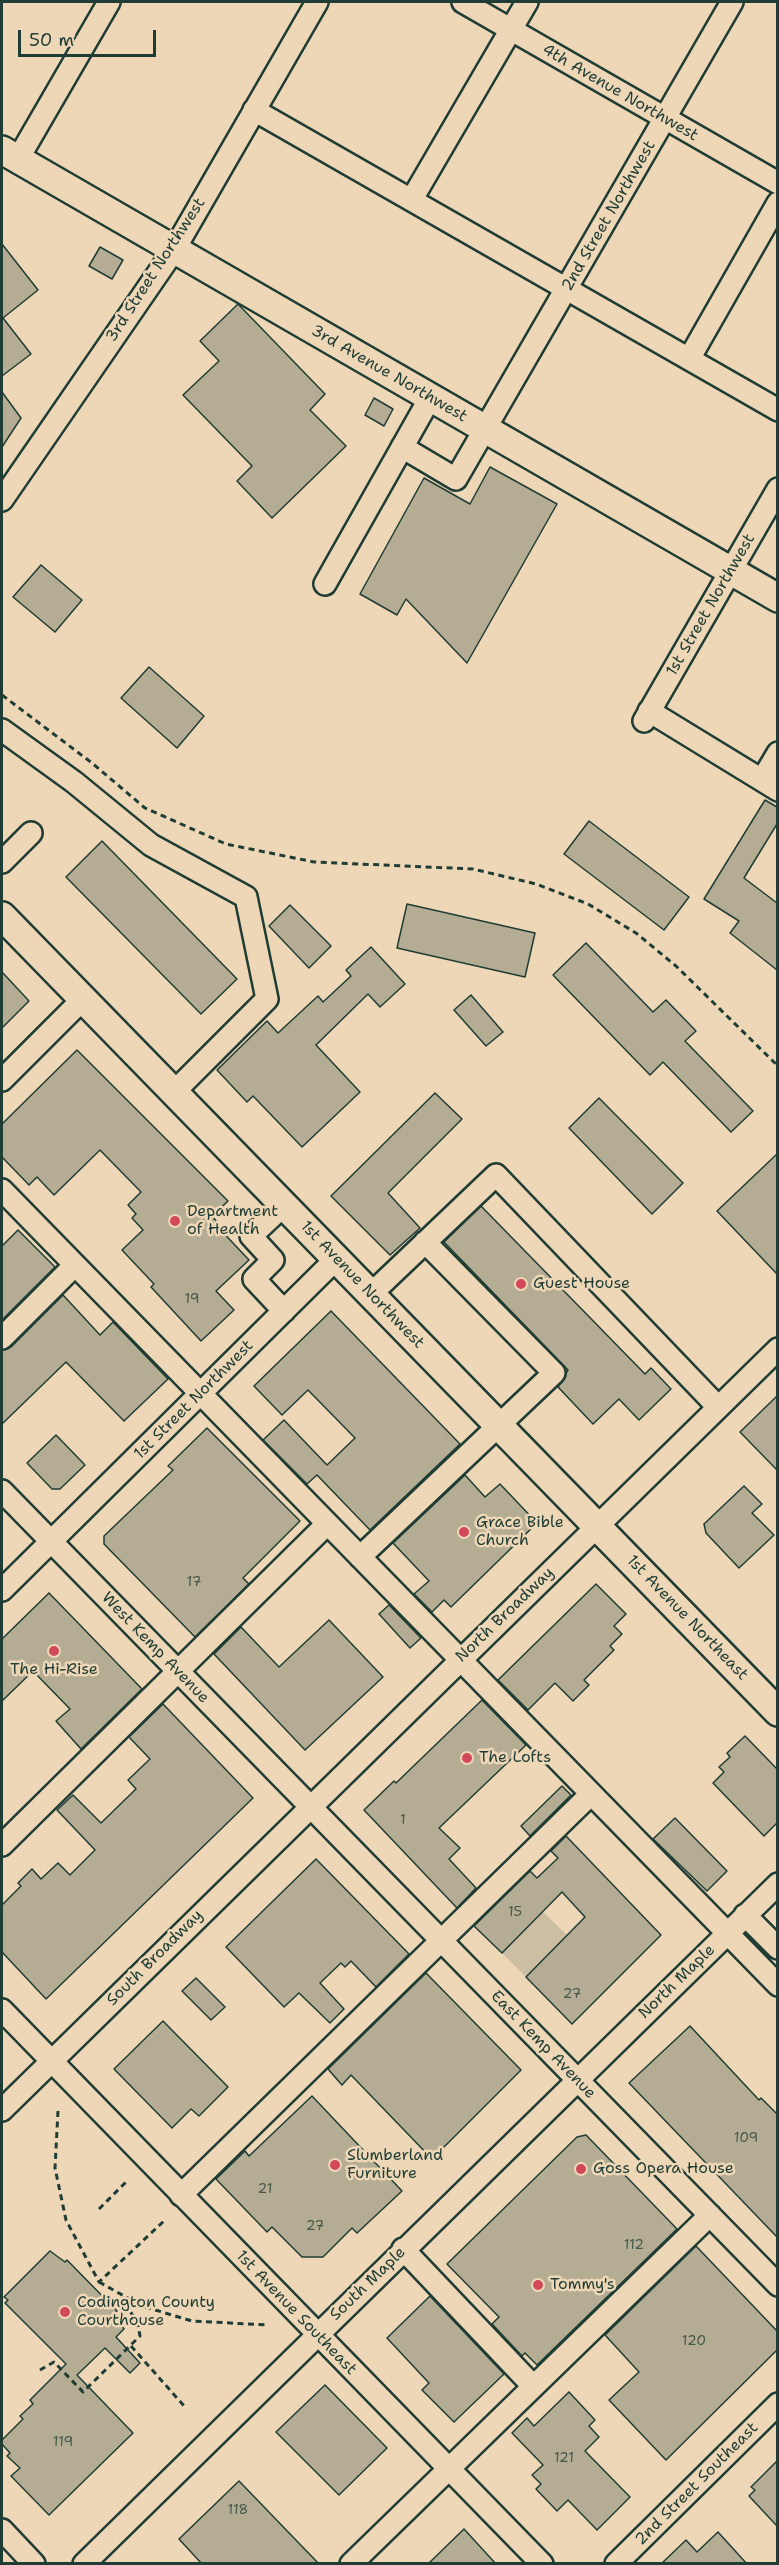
<!DOCTYPE html>
<style>
body{margin:0}
#map{position:relative;width:779px;height:2565px;overflow:hidden;background:#eed7b7;font-family:"Shantell Sans",sans-serif}
canvas{display:block}
.frame{position:absolute;inset:0;border:3px solid #1f3d34;pointer-events:none}
.scale{position:absolute;left:18px;top:30px;width:138px;height:27px;box-sizing:border-box;border:3px solid #1f3d34;border-top:0;padding-left:8px;font-size:18px;line-height:21px;white-space:nowrap;color:#1f3d34;-webkit-text-stroke:4px #eed7b7;paint-order:stroke}
</style>
<div id="map">
<canvas width="779" height="2565"></canvas>
<div class="frame"></div>
<div class="scale">50 m</div>
</div>
<script>
const ctx = document.querySelector('canvas').getContext('2d');
ctx.lineJoin = 'round';
function fillPath(path, color) {
  ctx.fillStyle = color;
  ctx.fill(path, 'evenodd');
}
function toPath(rows) {
  const path = new Path2D();
  for (const r of rows) {
    path.moveTo(r[0], r[1]);
    for (let i = 2; i < r.length; i += 2) path.lineTo(r[i], r[i + 1]);
  }
  return path;
}
function stroke(path, color, width, dash) {
  ctx.strokeStyle = color;
  ctx.lineWidth = width;
  ctx.lineCap = dash ? 'butt' : 'round';
  ctx.setLineDash(dash || []);
  ctx.stroke(path);
}
function write(font, color, halo, rows, align = 'center') {
  ctx.font = font + ' "Shantell Sans",sans-serif';
  ctx.lineWidth = 5;
  ctx.setLineDash([]);
  ctx.textBaseline = 'middle';
  ctx.strokeStyle = halo;
  ctx.fillStyle = color;
  for (const [text, x, y, turn = 0] of rows) {
    ctx.save();
    ctx.translate(x, y);
    ctx.rotate((+turn || 0) * Math.PI / 180);
    ctx.textAlign = isNaN(turn) ? turn : align;
    if (halo) ctx.strokeText(text, 0, 0);
    ctx.fillText(text, 0, 0);
    ctx.restore();
  }
}
const green = toPath([
 [543,1912,567,1935,526,1977,502,1953]
]);
const building = toPath([
 [2,244,38,290,3,318,31,354,2,376,2,244],
 [100,247,123,260,112,279,89,266,100,247],
 [238,304,325,394,310,410,346,446,272,518,237,481,252,466,183,395,219,361,200,341,238,304],
 [2,392,21,418,2,447,2,392],
 [374,398,393,409,384,426,365,415,374,398],
 [490,467,557,504,467,663,406,599,397,615,360,594,424,478,470,504,490,467],
 [41,565,82,600,55,632,13,597,41,565],
 [149,667,204,716,177,748,121,698,149,667],
 [765,800,777,807,777,824,744,878,777,903,777,970,730,933,739,921,704,899,765,800],
 [589,821,689,897,664,930,564,854,589,821],
 [102,841,237,979,201,1014,66,877,102,841],
 [407,904,535,933,525,977,397,948,407,904],
 [290,905,331,946,309,968,269,926,290,905],
 [586,943,653,1012,666,1000,696,1031,685,1041,753,1111,731,1132,663,1062,650,1075,553,975,586,943],
 [371,947,405,984,380,1007,368,994,316,1045,360,1092,302,1147,253,1096,247,1102,217,1070,267,1021,278,1033,318,996,323,1002,351,976,346,970,371,947],
 [2,972,29,1001,2,1028,2,972],
 [471,995,503,1032,486,1046,454,1010,471,995],
 [77,1050,228,1201,212,1216,218,1223,216,1225,249,1260,216,1291,234,1310,201,1341,151,1287,154,1284,122,1250,143,1230,132,1218,136,1214,128,1205,141,1192,100,1150,54,1195,37,1177,29,1185,2,1157,2,1124,77,1050],
 [435,1093,462,1119,388,1193,420,1228,390,1255,331,1196,435,1093],
 [599,1098,683,1183,652,1214,569,1128,599,1098],
 [777,1154,777,1274,717,1211,777,1154],
 [481,1206,645,1374,651,1368,671,1389,639,1420,619,1399,593,1424,558,1387,568,1370,444,1242,481,1206],
 [18,1230,55,1267,2,1320,2,1246,18,1230],
 [63,1295,100,1335,113,1322,168,1379,124,1421,66,1362,2,1424,2,1350,11,1347,63,1295],
 [331,1311,460,1444,370,1530,317,1475,307,1484,263,1440,284,1420,327,1465,355,1438,308,1390,282,1415,254,1386,331,1311],
 [777,1396,777,1470,740,1432,777,1396],
 [207,1428,300,1521,243,1578,249,1584,195,1637,104,1544,104,1536,173,1470,168,1466,207,1428],
 [56,1435,85,1465,60,1489,52,1489,27,1463,56,1435],
 [465,1475,485,1497,500,1484,537,1523,451,1607,444,1600,432,1612,414,1594,429,1581,393,1543,465,1475],
 [744,1486,762,1504,752,1513,774,1535,739,1568,706,1533,704,1524,744,1486],
 [596,1584,626,1614,614,1626,622,1634,610,1646,614,1650,584,1680,589,1685,573,1701,555,1683,528,1710,498,1680,596,1584],
 [49,1593,142,1689,81,1749,56,1721,70,1709,33,1671,2,1701,2,1639,49,1593],
 [389,1605,421,1638,410,1648,379,1614,389,1605],
 [329,1620,383,1677,305,1750,214,1654,241,1627,279,1667,329,1620],
 [482,1700,526,1745,439,1828,460,1848,449,1859,476,1888,457,1908,364,1810,394,1781,396,1783,482,1700],
 [163,1704,253,1798,46,1999,2,1952,2,1905,21,1886,18,1883,32,1869,41,1879,58,1863,70,1875,95,1850,57,1810,73,1795,101,1823,136,1789,128,1780,150,1759,129,1737,163,1704],
 [745,1736,777,1769,777,1823,764,1836,713,1783,724,1772,719,1767,730,1757,727,1753,745,1736],
 [562,1786,571,1795,530,1836,521,1826,562,1786],
 [675,1818,727,1871,707,1891,653,1839,675,1818],
 [566,1836,661,1935,572,2024,526,1977,585,1917,562,1892,502,1953,474,1926,530,1871,537,1878,558,1858,551,1851,566,1836],
 [316,1859,409,1954,376,1987,351,1961,345,1967,341,1963,320,1983,344,2009,330,2023,299,1993,284,2007,226,1947,316,1859],
 [426,1973,521,2070,432,2159,351,2075,342,2085,328,2069,426,1973],
 [196,1978,225,2007,211,2020,182,1991,196,1978],
 [163,2021,228,2087,199,2116,191,2109,172,2128,114,2069,163,2021],
 [690,2026,759,2100,761,2098,777,2114,777,2237,629,2083,690,2026],
 [312,2096,402,2191,357,2233,352,2228,323,2257,302,2257,272,2227,267,2232,216,2179,245,2151,249,2156,312,2096],
 [586,2135,677,2229,537,2365,525,2353,522,2356,492,2324,499,2317,447,2264,577,2137,586,2135],
 [696,2246,777,2331,777,2350,666,2460,609,2400,639,2372,605,2335,696,2246],
 [50,2251,65,2262,67,2260,117,2311,114,2314,124,2329,116,2337,140,2363,130,2373,105,2348,77,2375,133,2433,49,2515,11,2476,20,2468,7,2456,10,2453,2,2444,2,2440,23,2419,20,2416,33,2404,30,2400,66,2364,5,2303,8,2300,4,2297,50,2251],
 [430,2296,504,2374,454,2422,422,2390,429,2383,387,2338,430,2296],
 [325,2385,387,2448,339,2495,276,2432,325,2385],
 [569,2392,595,2420,589,2426,599,2437,585,2451,630,2497,597,2530,568,2500,557,2511,536,2489,541,2484,532,2475,543,2465,512,2433,527,2418,534,2426,569,2392],
 [777,2461,777,2526,749,2496,755,2490,751,2487,777,2461],
 [239,2481,319,2564,202,2564,179,2539,239,2481],
 [464,2529,496,2564,428,2564,464,2529],
 [718,2532,747,2564,661,2564,686,2540,697,2552,718,2532]
]);
const path = toPath([
 [2,695,92,763,145,808,226,844,314,862,473,869,536,884,588,904,636,933,676,966,778,1066],
 [58,2111,55,2168,66,2220,99,2282,165,2220],
 [99,2209,127,2181],
 [99,2282,142,2306,192,2321,268,2325],
 [131,2346,185,2407],
 [40,2370,54,2362,83,2392,140,2336,138,2325,125,2302,126,2297]
]);
const minor = toPath([
 [463,2,778,183],
 [254,110,778,410],
 [18,159,109,2],
 [412,199,527,2],
 [689,359,778,203],
 [402,447,456,479,732,2],
 [2,500,174,250,317,2],
 [325,584,430,398],
 [649,711,778,790],
 [644,721,778,489],
 [2,730,74,782,151,845,246,897,267,999,174,1092],
 [762,780,778,753],
 [2,862,31,833],
 [2,1080,83,999],
 [2,1190,778,1985],
 [284,1205,251,1236,273,1260,254,1279,284,1311],
 [371,1294,496,1175,718,1407],
 [2,1338,75,1265],
 [2,1491,778,2285],
 [360,1557,554,1373,425,1242],
 [2,1590,336,1259],
 [2,1845,327,1524],
 [745,1915,778,1948],
 [2,2010,542,2564],
 [2,2110,778,1349],
 [181,2195,591,1794],
 [403,2249,533,2386],
 [2,2530,34,2564],
 [84,2564,778,1884],
 [351,2564,710,2215],
 [616,2564,778,2404]
]);
const major = toPath([
 [2,150,778,598],
 [2,916,778,1712]
]);
const markers = [
 [175,1221,6,"#d1495b"],
 [521,1284,6,"#d1495b"],
 [464,1532,6,"#d1495b"],
 [54,1651,6,"#d1495b"],
 [467,1758,6,"#d1495b"],
 [335,2165,6,"#d1495b"],
 [581,2169,6,"#d1495b"],
 [538,2285,6,"#d1495b"],
 [65,2312,6,"#d1495b"]
];
const numberNames = [
 ["19",192,1299],
 ["17",194,1582],
 ["1",403,1820],
 ["15",515,1912],
 ["27",572,1994],
 ["109",746,2138],
 ["21",265,2189],
 ["27",315,2226],
 ["112",634,2245],
 ["120",694,2341],
 ["119",63,2442],
 ["121",564,2458],
 ["118",238,2510]
];
const streetNames = [
 ["4th Avenue Northwest",620,93,30],
 ["2nd Street Northwest",609,216,-60],
 ["3rd Street Northwest",156,270,-57],
 ["3rd Avenue Northwest",389,374,30],
 ["1st Street Northwest",711,605,-60],
 ["1st Avenue Northwest",362,1285,46],
 ["1st Street Northwest",194,1400,-45],
 ["North Broadway",505,1615,-44],
 ["1st Avenue Northeast",687,1618,46],
 ["West Kemp Avenue",155,1648,46],
 ["South Broadway",155,1958,-45],
 ["North Maple",677,1982,-44],
 ["East Kemp Avenue",543,2045,46],
 ["South Maple",368,2284,-44],
 ["1st Avenue Southeast",296,2313,46],
 ["2nd Street Southeast",697,2484,-45]
];
const poiNames = [
 ["Department",187,1212],
 ["of Health",187,1230],
 ["Guest House",533,1284],
 ["Grace Bible",476,1523],
 ["Church",476,1541],
 ["The Hi-Rise",54,1670,"center"],
 ["The Lofts",479,1758],
 ["Slumberland",347,2156],
 ["Furniture",347,2174],
 ["Goss Opera House",593,2169],
 ["Tommy's",550,2285],
 ["Codington County",77,2303],
 ["Courthouse",77,2321]
];
fillPath(green, '#ccbea2');
fillPath(building, '#b4ac93');
stroke(building, '#1f3d34', 1.5);
stroke(minor, '#1f3d34', 26);
stroke(major, '#1f3d34', 32);
stroke(path, '#1f3d34', 3, [6, 4.5]);
stroke(minor, '#eed7b7', 21);
stroke(major, '#eed7b7', 27);
for (const [x, y, r, color] of markers) {
  const dot = new Path2D();
  dot.arc(x, y, r, 0, 2 * Math.PI);
  ctx.fillStyle = color;
  ctx.fill(dot);
  stroke(dot, '#eed7b7', 2);
}
write('14px', '#44594c', null, numberNames);
write('16px', '#1f3d34', '#eed7b7', streetNames);
write('16px', '#1f3d34', '#eed7b7', poiNames, 'left');
</script>
